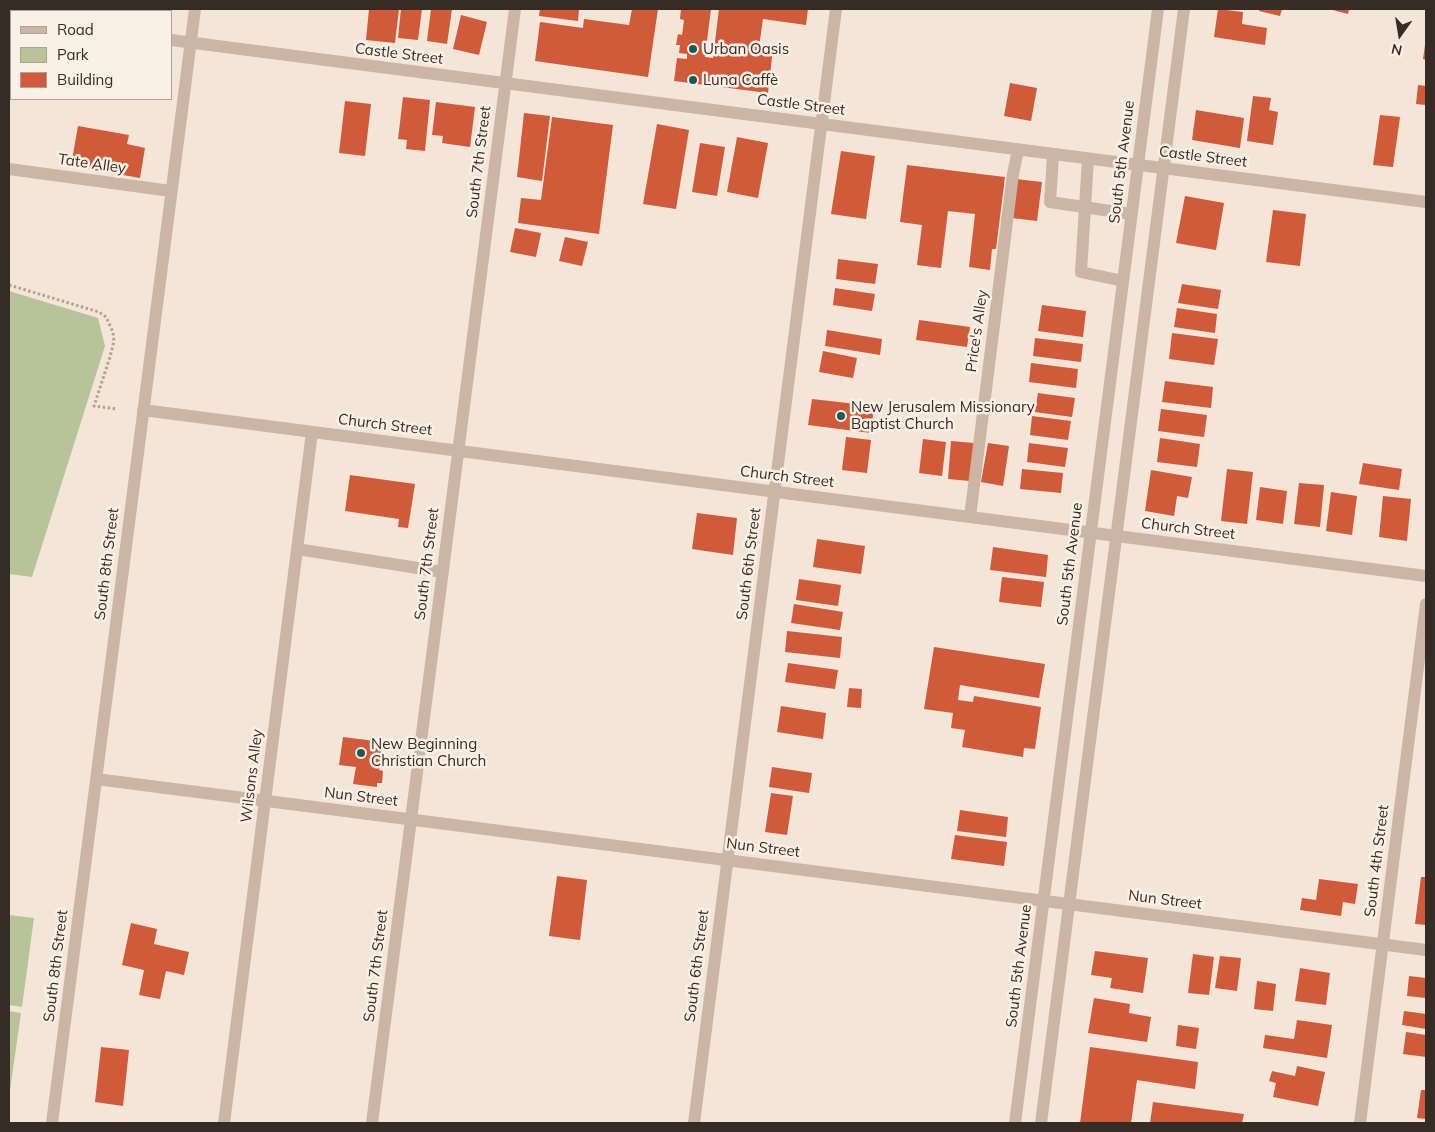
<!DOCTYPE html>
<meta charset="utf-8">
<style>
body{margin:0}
#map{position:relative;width:1435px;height:1132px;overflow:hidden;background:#f3e6d9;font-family:Mulish,sans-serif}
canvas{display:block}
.frame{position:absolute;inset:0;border:10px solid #372b26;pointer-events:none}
.legend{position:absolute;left:10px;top:10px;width:162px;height:90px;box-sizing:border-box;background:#fbf0e5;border:1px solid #ada199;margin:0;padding:6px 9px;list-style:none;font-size:15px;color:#372b26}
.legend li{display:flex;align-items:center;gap:10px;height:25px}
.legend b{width:25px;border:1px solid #ada199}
.north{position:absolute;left:1375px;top:10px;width:50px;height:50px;-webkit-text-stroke:4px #fbf0e5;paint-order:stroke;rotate:193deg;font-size:14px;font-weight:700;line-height:20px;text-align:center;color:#372b26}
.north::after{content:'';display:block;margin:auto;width:18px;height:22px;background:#372b26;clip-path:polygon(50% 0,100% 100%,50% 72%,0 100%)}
</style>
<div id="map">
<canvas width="1435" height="1132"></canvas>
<div class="frame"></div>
<ul class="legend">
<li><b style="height:6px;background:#ccb5a4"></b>Road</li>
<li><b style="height:14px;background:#b6c497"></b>Park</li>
<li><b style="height:14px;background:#d05a3a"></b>Building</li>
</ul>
<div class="north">N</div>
</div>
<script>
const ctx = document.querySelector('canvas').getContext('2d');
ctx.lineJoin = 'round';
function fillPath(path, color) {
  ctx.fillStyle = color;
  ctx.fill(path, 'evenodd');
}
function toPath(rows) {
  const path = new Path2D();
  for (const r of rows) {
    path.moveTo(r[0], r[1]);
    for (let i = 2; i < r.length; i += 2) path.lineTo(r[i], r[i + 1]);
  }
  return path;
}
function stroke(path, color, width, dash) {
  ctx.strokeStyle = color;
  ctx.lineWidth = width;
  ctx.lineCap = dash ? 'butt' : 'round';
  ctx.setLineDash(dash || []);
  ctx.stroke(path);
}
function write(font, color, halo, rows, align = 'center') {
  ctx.font = font + ' Mulish,sans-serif';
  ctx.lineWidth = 5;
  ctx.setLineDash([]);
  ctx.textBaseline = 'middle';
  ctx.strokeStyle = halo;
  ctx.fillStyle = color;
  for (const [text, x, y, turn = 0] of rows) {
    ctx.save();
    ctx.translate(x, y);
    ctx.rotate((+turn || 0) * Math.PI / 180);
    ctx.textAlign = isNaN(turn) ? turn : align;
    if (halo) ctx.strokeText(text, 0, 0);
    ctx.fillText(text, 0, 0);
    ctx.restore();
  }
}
const green = toPath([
 [9,291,98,318,105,346,32,577,9,574],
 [9,915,34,918,22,1007,9,1005],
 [9,1011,21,1013,9,1098]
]);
const building = toPath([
 [369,9,399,9,395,43,366,40],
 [401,9,422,9,418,40,398,38],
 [431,9,452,9,447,44,427,41],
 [540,9,579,9,578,21,539,16],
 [632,9,658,9,648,77,535,61,540,22,583,28,584,19,629,25],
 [681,9,711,9,705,57,713,58,719,9,808,9,806,25,763,19,759,47,773,48,768,93,674,81,677,58,687,59,687,54,679,53,680,45,676,45,678,34,682,35,684,20,680,19],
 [1218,9,1243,12,1242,24,1267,28,1265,45,1214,37],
 [1260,9,1282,9,1280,16,1259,11],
 [1329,9,1349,9,1348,14],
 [461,15,487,22,479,55,453,49],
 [1425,45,1426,45,1426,60,1423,59],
 [9,50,11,50,11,97,9,96],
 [1010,83,1037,88,1031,121,1004,116],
 [1418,85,1426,86,1426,105,1416,104],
 [1253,96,1271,98,1269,110,1278,112,1273,145,1247,141],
 [403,97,430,100,425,151,406,149,407,140,398,139],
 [345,101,371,104,365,156,339,153],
 [436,102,475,107,470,147,442,143,443,136,432,135],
 [1196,110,1244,118,1240,148,1192,140],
 [524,113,550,116,542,181,517,177],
 [1380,115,1400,117,1393,167,1373,165],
 [552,117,613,125,599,234,518,223,521,198,541,200],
 [657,124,689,130,676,209,643,204],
 [78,126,129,135,127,144,145,148,140,178,71,166],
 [737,137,768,143,758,198,727,192],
 [700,143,725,147,717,196,692,192],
 [841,151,875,156,866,219,831,214],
 [907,165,1005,177,996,249,992,249,990,270,969,267,975,214,948,211,941,268,917,265,922,225,900,222],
 [1016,179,1042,182,1037,221,1012,218],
 [1185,196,1224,203,1216,250,1176,243],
 [1273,210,1306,214,1300,266,1266,262],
 [515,228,541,233,536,257,510,252],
 [565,237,588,242,582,266,559,261],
 [838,259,878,264,875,284,836,279],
 [1182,284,1221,290,1218,309,1178,303],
 [835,288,875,294,872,311,833,305],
 [1042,305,1086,311,1083,337,1038,331],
 [1177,308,1217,314,1215,333,1174,327],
 [919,320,970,327,967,347,916,340],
 [827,330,882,339,880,355,825,346],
 [1172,333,1218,339,1214,365,1169,359],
 [1035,338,1083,344,1081,362,1033,356],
 [823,351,857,358,853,378,819,372],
 [1031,363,1078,369,1076,388,1029,382],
 [1165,381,1213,387,1211,408,1162,402],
 [1038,393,1075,398,1072,417,1035,412],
 [812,399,874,406,871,433,808,425],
 [1161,409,1207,415,1204,437,1158,431],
 [1032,416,1071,421,1068,440,1030,435],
 [846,437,871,440,867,473,842,470],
 [1160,438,1200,444,1197,467,1157,462],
 [923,439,946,442,942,476,919,473],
 [951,441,974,443,970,481,948,479],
 [988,443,1009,446,1003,486,981,482],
 [1029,443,1068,448,1065,467,1027,462],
 [1363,463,1402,469,1399,490,1359,484],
 [1022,469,1063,473,1061,493,1020,489],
 [1227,469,1253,472,1247,524,1221,521],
 [1151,470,1192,477,1188,498,1177,496,1174,516,1145,511],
 [350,475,415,484,408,528,398,527,399,519,345,511],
 [1299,483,1324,485,1320,527,1294,524],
 [1260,487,1287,491,1283,524,1256,520],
 [1331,492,1357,496,1352,535,1326,531],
 [1383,496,1411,499,1407,541,1379,537],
 [697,513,737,518,733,555,692,549],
 [817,539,865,546,861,574,813,567],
 [993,547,1048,555,1046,577,990,570],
 [1002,577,1044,582,1041,607,999,602],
 [799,579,841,585,838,606,796,600],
 [794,604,843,612,840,630,791,623],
 [787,631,842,637,840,658,785,652],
 [934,647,1045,664,1039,698,960,685,958,700,973,702,974,696,1041,707,1035,749,1024,748,1023,757,962,747,965,730,951,728,953,713,924,709],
 [788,663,838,670,835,689,785,682],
 [849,688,862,689,861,708,847,707],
 [781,706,826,713,823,739,777,732],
 [343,737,383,742,379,770,383,771,382,783,377,783,377,787,353,784,356,767,339,765],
 [772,767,812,773,809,793,769,787],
 [771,793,793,796,787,835,765,832],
 [960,810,1008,817,1006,837,957,831],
 [955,835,1007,842,1004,866,951,859],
 [557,876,587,880,580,940,549,936],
 [1421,877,1426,877,1426,925,1415,924],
 [1319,879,1358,884,1355,904,1343,902,1341,916,1300,910,1302,898,1316,900],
 [131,923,157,929,154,944,189,952,184,975,166,971,160,999,139,995,144,970,122,965],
 [1095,951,1148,958,1143,993,1110,988,1112,978,1091,975],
 [1193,954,1214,957,1209,995,1188,993],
 [1220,956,1241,958,1237,991,1215,988],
 [1300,968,1330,973,1326,1005,1295,1001],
 [1409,976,1426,978,1426,998,1407,996],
 [1257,981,1276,984,1273,1011,1254,1009],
 [1094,998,1130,1004,1129,1013,1151,1017,1147,1042,1088,1033],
 [1404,1011,1426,1014,1426,1029,1402,1025],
 [1297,1020,1332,1025,1327,1058,1263,1048,1265,1035,1294,1039],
 [1178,1025,1199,1028,1196,1049,1176,1046],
 [1406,1032,1426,1035,1426,1057,1403,1054],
 [101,1047,129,1050,123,1106,95,1102],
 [1090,1047,1198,1062,1195,1089,1137,1080,1131,1123,1080,1123],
 [1297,1066,1325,1072,1318,1106,1273,1097,1276,1083,1269,1081,1272,1071,1295,1076],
 [1421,1090,1426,1090,1426,1119,1417,1118],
 [1153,1102,1244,1114,1242,1123,1150,1123]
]);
const path = toPath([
 [9,285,99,312,106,317,113,332,114,341,110,357,94,406,117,409]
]);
const minor = toPath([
 [9,20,11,20],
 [171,40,1426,202],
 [1053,155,1050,202,1131,214],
 [1088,159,1081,272,1123,281],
 [9,169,171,191],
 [143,410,1426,576],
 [970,517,1013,174,1018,150],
 [297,549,443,572],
 [96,779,1426,950],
 [52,1123,195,9],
 [224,1123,312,432],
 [372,1123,515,9],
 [694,1123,836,9],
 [1015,1123,1158,9],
 [1041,1123,1184,9],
 [1360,1123,1426,604]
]);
const markers = [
 [693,49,5,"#185a5c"],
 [693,80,5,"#185a5c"],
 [841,416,5,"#185a5c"],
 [361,753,5,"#185a5c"]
];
const poiNames = [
 ["Urban Oasis",703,49],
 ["Luna Caffè",703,80],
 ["New Jerusalem Missionary",851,407],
 ["Baptist Church",851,424],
 ["New Beginning",371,744],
 ["Christian Church",371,761]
];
const streetNames = [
 ["Castle Street",399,54,7],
 ["Castle Street",801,105,7],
 ["Castle Street",1203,157,7],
 ["South 7th Street",479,162,-83],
 ["South 5th Avenue",1122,162,-83],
 ["Tate Alley",92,164,8],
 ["Price's Alley",977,331,-82],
 ["Church Street",385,425,7],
 ["Church Street",787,477,7],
 ["Church Street",1188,529,7],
 ["South 8th Street",107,564,-83],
 ["South 7th Street",427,564,-83],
 ["South 6th Street",749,564,-83],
 ["South 5th Avenue",1070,564,-83],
 ["Wilsons Alley",252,776,-83],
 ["Nun Street",361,797,7],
 ["Nun Street",763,848,7],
 ["South 4th Street",1377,861,-83],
 ["Nun Street",1165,900,7],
 ["South 8th Street",56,966,-83],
 ["South 7th Street",376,966,-83],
 ["South 6th Street",697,966,-83],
 ["South 5th Avenue",1019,966,-83]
];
fillPath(green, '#b6c497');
fillPath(building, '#d05a3a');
stroke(path, '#b89f8e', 3, [2.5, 2.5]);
stroke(minor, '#ccb5a4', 12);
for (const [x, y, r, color] of markers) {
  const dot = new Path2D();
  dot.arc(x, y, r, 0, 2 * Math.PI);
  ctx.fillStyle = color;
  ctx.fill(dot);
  stroke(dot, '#fbf0e5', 2);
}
write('15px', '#372b26', '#fbf0e5', poiNames, 'left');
write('15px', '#372b26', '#fbf0e5', streetNames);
</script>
